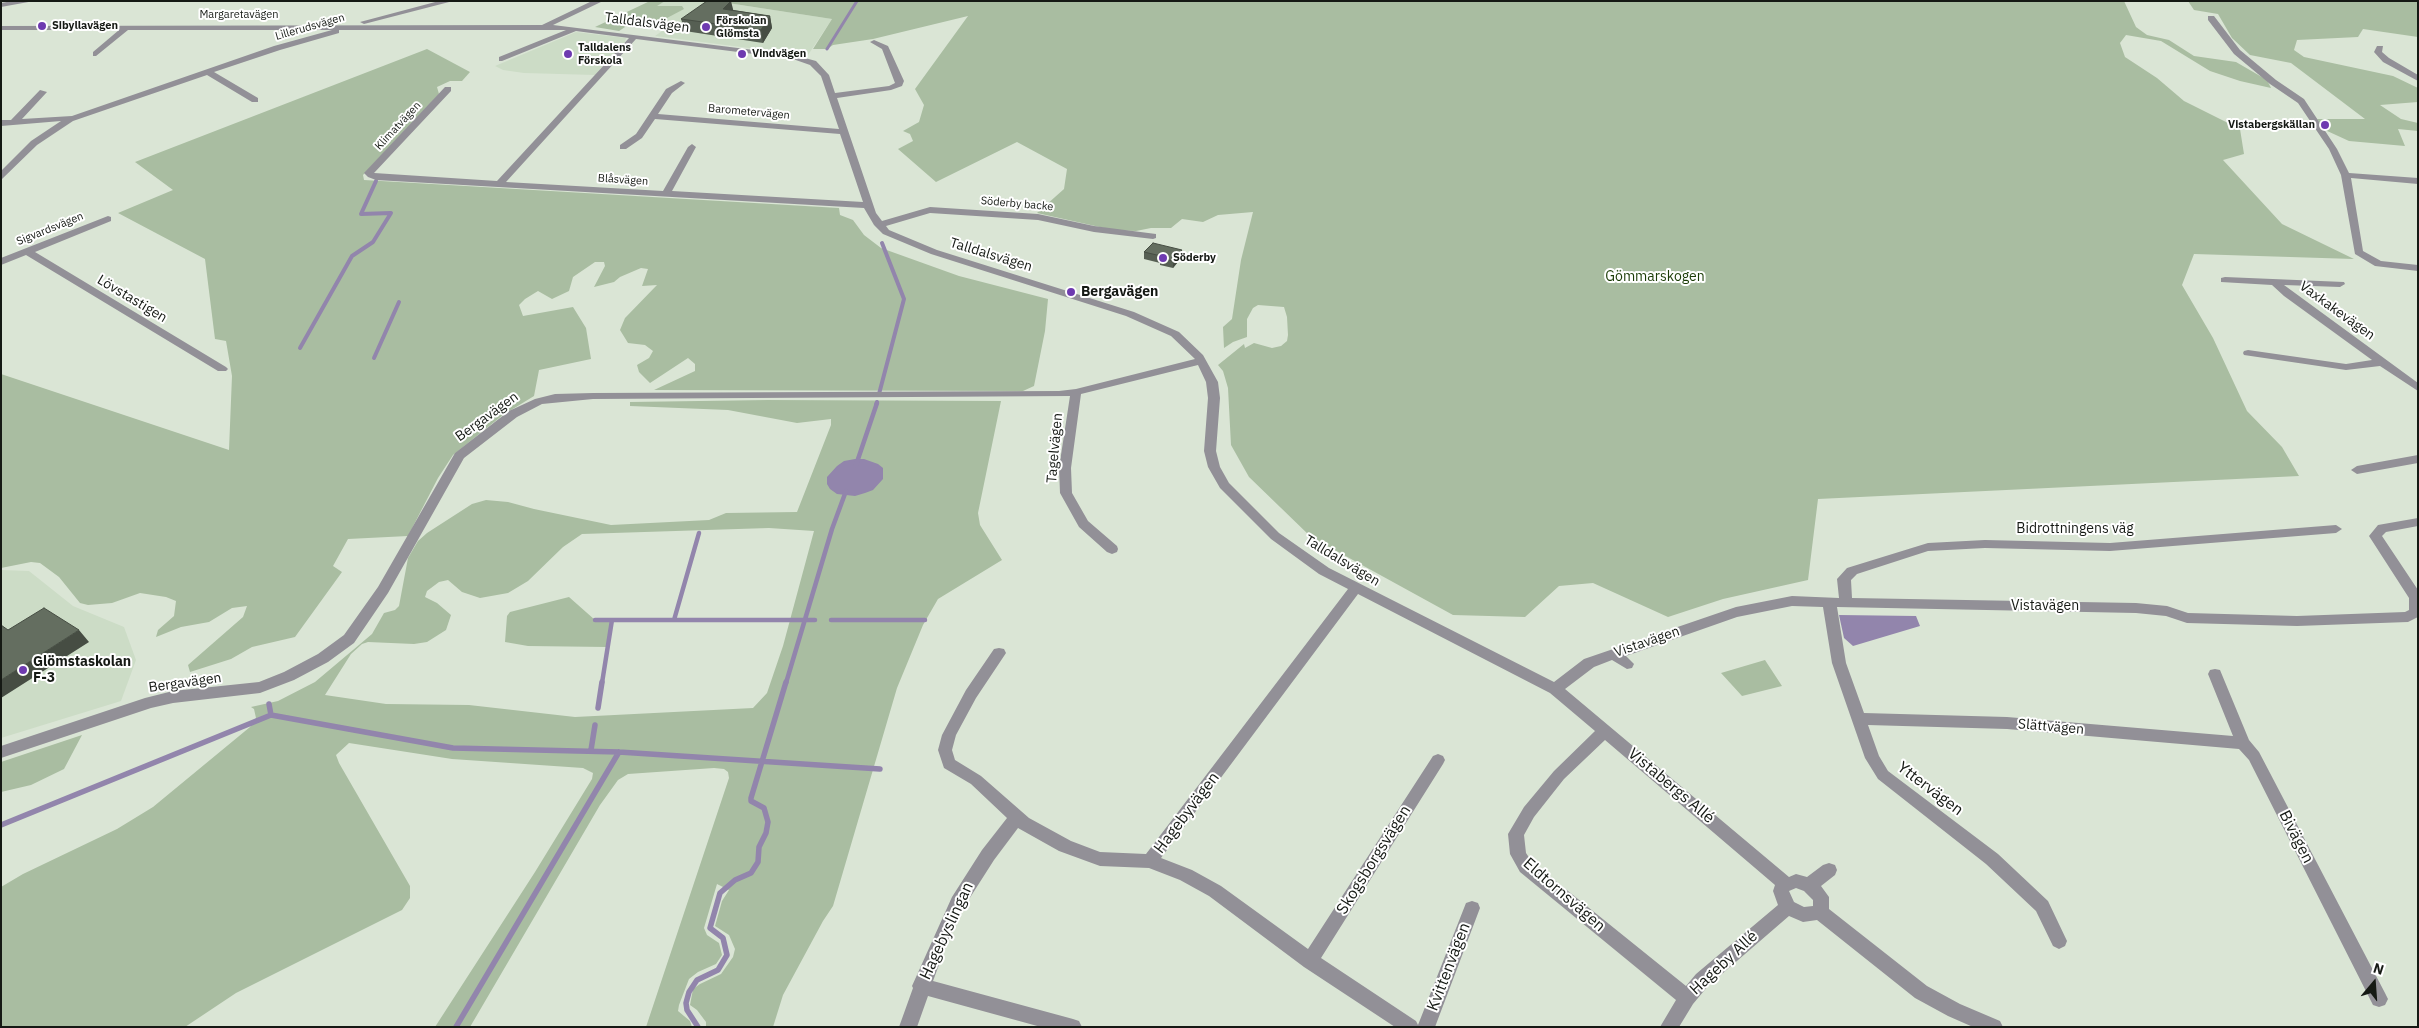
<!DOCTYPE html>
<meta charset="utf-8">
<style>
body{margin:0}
#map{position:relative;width:2419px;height:1028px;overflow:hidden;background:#dae5d5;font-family:"IBM Plex Sans",sans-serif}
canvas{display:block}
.frame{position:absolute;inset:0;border:2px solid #151914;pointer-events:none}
.north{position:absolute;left:2349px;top:958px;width:50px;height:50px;-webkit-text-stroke:4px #fff;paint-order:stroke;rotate:18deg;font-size:14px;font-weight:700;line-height:20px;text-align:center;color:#151914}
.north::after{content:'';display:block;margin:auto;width:18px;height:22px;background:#151914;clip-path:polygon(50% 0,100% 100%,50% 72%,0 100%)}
</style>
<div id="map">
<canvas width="2419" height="1028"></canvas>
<div class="frame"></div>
<div class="north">N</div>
</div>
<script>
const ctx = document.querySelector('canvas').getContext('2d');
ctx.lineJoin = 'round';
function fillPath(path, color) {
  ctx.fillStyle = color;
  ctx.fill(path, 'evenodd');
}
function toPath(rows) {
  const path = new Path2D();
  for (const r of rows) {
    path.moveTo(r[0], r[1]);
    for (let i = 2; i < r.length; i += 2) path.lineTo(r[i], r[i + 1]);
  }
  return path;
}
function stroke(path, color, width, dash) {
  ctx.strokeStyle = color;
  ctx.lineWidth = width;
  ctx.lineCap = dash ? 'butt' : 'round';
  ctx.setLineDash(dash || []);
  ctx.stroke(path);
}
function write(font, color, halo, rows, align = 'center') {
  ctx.font = font + ' "IBM Plex Sans",sans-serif';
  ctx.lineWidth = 4;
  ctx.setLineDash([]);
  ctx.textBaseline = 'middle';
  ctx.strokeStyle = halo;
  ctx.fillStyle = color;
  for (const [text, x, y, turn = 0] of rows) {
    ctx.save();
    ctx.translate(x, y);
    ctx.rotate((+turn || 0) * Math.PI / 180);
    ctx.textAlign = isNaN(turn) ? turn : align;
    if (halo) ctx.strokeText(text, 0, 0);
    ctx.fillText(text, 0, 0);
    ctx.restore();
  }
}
const built = toPath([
 [665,1,715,1,832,19,806,58,788,53,655,36,669,26,646,23,667,18,655,6],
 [576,32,626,38,625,42,595,75,524,73,503,70,495,66],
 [1,570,29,571,73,606,124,627,136,660,121,701,1,738]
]);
const green = toPath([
 [650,1,665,1,657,6,682,6,684,9,667,18,646,23,634,21,619,31,595,27],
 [715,1,2124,1,2136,27,2147,35,2169,40,2194,56,2236,62,2267,80,2271,88,2240,81,2210,71,2161,41,2126,35,2120,43,2125,57,2157,78,2184,101,2240,129,2244,154,2223,160,2282,224,2354,259,2194,254,2182,285,2213,338,2247,411,2282,447,2299,476,1818,499,1808,580,1723,599,1668,617,1593,583,1559,586,1525,617,1453,615,1311,537,1249,477,1231,445,1228,388,1223,371,1218,365,1244,344,1245,348,1254,343,1272,348,1281,346,1287,341,1288,335,1287,317,1284,307,1258,305,1253,308,1247,319,1247,337,1233,342,1224,348,1223,327,1232,319,1241,260,1253,212,1218,215,1203,222,1182,219,1171,228,1151,228,1136,231,1113,230,1037,213,1064,189,1067,169,1017,142,936,182,898,149,913,141,910,134,903,131,919,122,924,105,915,89,968,16,873,39,833,45,827,49,813,49,832,19],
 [2188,1,2418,1,2418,37,2363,29,2358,37,2297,40,2294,50,2304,57,2393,76,2418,88,2418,102,2380,105,2401,119,2418,123,2418,131,2398,129,2405,146,2349,141,2325,130,2317,119,2365,119,2291,63,2250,55,2232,38,2218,14,2194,10],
 [427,49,470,72,462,81,450,81,437,87,439,94,363,175,364,180,839,208,840,215,853,220,864,235,881,248,959,276,1048,299,1045,331,1034,386,1023,391,654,390,695,371,695,364,688,358,650,383,639,372,637,365,649,358,653,351,645,345,628,343,620,330,625,318,657,285,642,286,648,269,641,268,620,277,614,282,594,287,605,266,604,262,595,262,573,277,569,291,552,299,538,291,525,299,519,305,523,316,573,307,586,328,591,359,539,370,534,396,503,415,453,455,438,478,408,536,348,539,333,566,342,572,295,637,252,647,231,659,190,672,188,665,243,617,247,606,232,608,209,622,181,627,156,637,158,630,174,616,176,601,166,597,140,593,112,603,88,605,80,603,59,577,40,563,31,562,1,568,1,374,229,450,232,376,226,341,215,339,205,259,118,213,173,190,135,162],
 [768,400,1001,401,978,513,980,525,1002,560,938,599,923,625,897,688,833,906,823,921,783,995,773,1027,706,1027,706,1022,697,1010,690,1005,693,989,700,984,721,974,733,957,735,949,729,935,715,926,722,901,729,890,717,884,704,928,707,935,719,943,722,955,716,964,698,972,689,979,679,1005,678,1011,690,1021,692,1027,646,1027,729,778,728,772,724,769,714,768,628,774,618,780,600,805,470,1027,435,1027,535,872,592,779,593,773,583,768,452,759,349,743,336,755,339,763,410,886,410,898,402,910,236,993,185,1027,1,1027,1,887,23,874,117,829,153,807,250,727,256,718,254,709,251,707,278,701,315,682,372,634,384,613,395,610,399,606,408,558,418,541,427,533,472,504,486,500,508,502,534,509,611,525,709,520,726,513,797,512,831,425,831,419,797,423,728,410,630,406,630,402],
 [769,528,814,531,783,646,767,693,753,708,575,717,469,705,386,704,325,695,351,654,362,644,368,642,414,644,427,642,446,630,451,615,437,603,425,597,427,591,439,582,448,580,462,592,480,598,508,593,528,581,563,547,582,534],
 [569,597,595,620,612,620,607,647,528,646,505,642,507,616,510,612],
 [1765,660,1782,686,1742,696,1721,673],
 [82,735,64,769,31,785,1,792,1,762]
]);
const water = toPath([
 [855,459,864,459,878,464,883,468,883,479,873,490,865,493,855,496,837,494,830,489,827,484,827,477,837,466,844,461],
 [1839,615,1916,616,1920,626,1853,646,1844,638]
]);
const streamFar3 = toPath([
 [827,49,857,1]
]);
const streamFar2 = toPath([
 [300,348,352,256,373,242,391,213,361,214,376,181],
 [374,358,399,302],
 [879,394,904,299,882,243],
 [876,405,877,402]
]);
const streamFar1 = toPath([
 [856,465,877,403],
 [595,620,815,620],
 [674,620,699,533],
 [831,620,925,620],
 [602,683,612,620],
 [786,683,832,529,846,491]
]);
const stream = toPath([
 [269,704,271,715,453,748,619,752,880,769],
 [598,708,602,682],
 [591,750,595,725],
 [1,825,271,715],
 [456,1027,619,752],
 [698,1027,687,1010,686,1003,689,992,697,980,718,970,727,955,723,938,710,928,720,893,735,880,751,873,758,862,759,847,766,833,768,822,764,808,751,801,751,798,786,682]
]);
const minor = toPath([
 [12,1,34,1,1,7,1,3,12,1],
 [439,1,453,1,364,24,360,22,439,1],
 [592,1,603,1,553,25,794,55,816,61,829,75,835,93,889,86,895,83,882,49,870,42,874,40,888,46,904,81,902,86,891,90,837,98,876,213,882,221,930,207,1038,214,1094,226,1156,234,1156,238,1153,239,1094,232,1038,220,930,213,886,226,889,230,937,250,1134,312,1179,332,1203,355,1218,382,1220,398,1216,451,1220,467,1229,483,1279,533,1329,568,1554,682,1584,659,1736,607,1792,596,1839,598,1837,579,1847,568,1928,543,1985,540,2110,543,2336,525,2342,529,2336,533,2110,551,1985,548,1928,551,1857,574,1851,580,1852,598,2136,603,2167,606,2188,613,2297,616,2405,612,2409,610,2409,598,2369,536,2378,525,2418,518,2418,526,2386,532,2382,536,2418,590,2418,617,2408,622,2297,626,2187,623,2166,616,2136,613,1837,607,1846,663,1864,713,2007,717,2233,736,2208,674,2210,670,2215,669,2220,670,2249,740,2259,752,2385,993,2388,999,2385,1005,2379,1007,2373,1005,2249,760,2239,749,2007,729,1868,725,1879,756,1888,771,1998,854,2048,901,2067,941,2065,946,2059,949,2053,946,2036,911,1986,864,1878,779,1865,758,1832,663,1823,607,1792,606,1737,617,1626,656,1634,664,1632,668,1627,669,1612,660,1594,667,1565,689,1789,877,1796,874,1807,877,1823,865,1829,863,1835,865,1837,870,1835,875,1821,886,1829,897,1829,909,1927,986,1960,1004,2000,1021,2003,1027,1973,1027,1948,1016,1915,998,1817,920,1803,922,1789,916,1708,986,1693,1004,1679,1027,1660,1027,1676,1000,1520,872,1510,854,1508,834,1524,807,1554,771,1595,731,1550,693,1358,594,1161,858,1192,870,1221,886,1308,949,1433,756,1438,754,1443,756,1445,760,1443,764,1321,958,1416,1021,1418,1025,1466,903,1472,901,1478,903,1480,908,1435,1027,1395,1027,1304,967,1209,896,1180,880,1149,868,1100,866,1059,851,1018,828,994,860,964,907,947,943,933,981,1073,1019,1079,1021,1082,1027,1041,1027,928,996,917,1027,899,1027,913,988,912,986,952,897,982,850,1007,818,971,784,944,768,938,750,942,735,966,690,994,649,999,648,1004,649,1006,653,976,698,956,735,952,750,955,760,981,776,1029,818,1071,841,1100,852,1146,854,1348,589,1319,574,1271,539,1220,488,1208,467,1204,451,1208,398,1206,382,1198,365,1081,394,1071,468,1072,493,1088,521,1117,546,1118,549,1117,552,1112,554,1107,552,1079,527,1060,493,1059,468,1070,396,593,399,542,404,517,417,464,458,388,593,354,643,328,662,294,680,260,693,173,703,151,708,1,758,1,746,145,698,173,691,259,682,284,672,318,654,344,635,378,587,455,453,509,411,535,399,555,394,593,393,1059,391,1076,389,1195,359,1171,336,1126,316,931,254,883,234,874,225,864,208,376,180,368,177,364,173,445,87,451,87,451,91,374,173,497,181,629,38,576,31,502,61,499,61,499,57,566,30,339,30,339,33,280,50,214,72,258,98,258,102,252,102,207,75,73,121,37,145,1,180,1,171,31,141,61,121,1,126,1,120,11,120,40,90,47,92,22,119,72,116,274,46,332,30,128,30,96,56,93,56,93,52,119,30,1,30,1,26,542,25,592,1],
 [636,39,793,59,810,65,821,76,839,129,658,114,672,93,685,83,681,81,666,89,636,134,620,145,620,149,626,149,642,138,655,119,840,134,863,202,672,191,696,147,692,144,688,147,663,191,506,182,636,39],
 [1605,740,1775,885,1773,891,1778,905,1696,974,1686,986,1532,862,1526,853,1524,835,1534,817,1564,779,1605,740],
 [1796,888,1804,891,1813,900,1813,906,1804,907,1794,902,1789,891,1796,888],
 [2208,16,2214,16,2240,50,2276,80,2304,99,2337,149,2349,173,2418,178,2418,184,2351,178,2363,251,2381,261,2418,265,2418,271,2375,266,2355,254,2341,175,2329,149,2298,103,2270,84,2234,54,2208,20,2208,16],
 [2377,46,2383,46,2382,52,2389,58,2418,75,2418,81,2383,62,2374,52,2377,46],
 [108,216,111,217,111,221,35,252,226,367,228,369,226,371,218,371,26,255,1,265,1,258,108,216],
 [2225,277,2344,282,2345,284,2340,287,2284,285,2418,383,2418,391,2380,366,2346,370,2244,355,2243,353,2244,351,2248,350,2346,364,2372,360,2284,296,2272,285,2221,282,2221,278,2225,277],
 [2418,455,2418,463,2357,474,2351,470,2357,466,2418,455]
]);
const wall = toPath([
 [733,10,770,16,772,28,763,43,685,31,681,19],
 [1182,250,1182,257,1173,268,1160,265,1160,263,1144,259,1144,252]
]);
const shadedWall = toPath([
 [731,1,734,13,723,9],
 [770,16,772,28,763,43,761,30],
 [1182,250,1182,257,1173,268,1173,261],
 [79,630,89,642,1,698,1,680]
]);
const building = toPath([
 [707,1,731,1,723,9,770,16,761,30,681,19,707,1],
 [1153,243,1182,250,1173,261,1160,258,1161,256,1144,252,1153,243],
 [44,608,79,630,1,680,1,625,8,630,44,608]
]);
const markers = [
 [42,26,5,"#6e3ab0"],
 [706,27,5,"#6e3ab0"],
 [568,54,5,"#6e3ab0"],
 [742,54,5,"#6e3ab0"],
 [2325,125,5,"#6e3ab0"],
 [1163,258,5,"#6e3ab0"],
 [1071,292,5,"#6e3ab0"],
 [23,670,5,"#6e3ab0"]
];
const farStreetnames = [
 ["Margaretavägen",239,15],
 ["Lillerudsvägen",310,27,-16],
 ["Barometervägen",749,112,5],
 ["Klimatvägen",398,126,-47],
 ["Blåsvägen",623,180,4],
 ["Söderby backe",1017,204,5],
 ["Sigvardsvägen",50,229,-22]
];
const farPoinames = [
 ["Förskolan",716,21],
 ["Glömsta",716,34],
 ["Sibyllavägen",52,26],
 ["Talldalens",578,48],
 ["Förskola",578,61],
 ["Vindvägen",752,54],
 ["Vistabergskällan",2315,125,"right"],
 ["Söderby",1173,258]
];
const streetNames = [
 ["Talldalsvägen",647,23,7],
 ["Talldalsvägen",991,255,17],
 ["Lövstastigen",132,299,31],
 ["Vaxkakevägen",2337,311,36],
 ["Bergavägen",487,417,-36],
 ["Tagelvägen",1055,448,-85],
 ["Bidrottningens väg",2075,529],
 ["Talldalsvägen",1342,561,31],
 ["Vistavägen",2045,606],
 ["Vistavägen",1647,642,-19],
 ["Bergavägen",185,683,-8],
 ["Slättvägen",2051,727,5]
];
const parkNames = [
 ["Gömmarskogen",1655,277]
];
const poiNames = [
 ["Bergavägen",1081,292],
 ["Glömstaskolan",33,662],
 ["F-3",33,678]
];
const nearStreetnames = [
 ["Vistabergs Allé",1671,786,40],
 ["Yttervägen",1930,789,37],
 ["Hagebyvägen",1187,813,-53],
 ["Bivägen",2296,837,63],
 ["Skogsborgsvägen",1374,860,-58],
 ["Eldtornsvägen",1564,895,41],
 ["Hagebyslingan",947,931,-65],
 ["Hageby Allé",1724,963,-43],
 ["Kvittenvägen",1449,967,-69]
];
fillPath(built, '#ccdcc6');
fillPath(green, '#a9bda1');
fillPath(water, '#9285ac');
stroke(streamFar3, '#9285ac', 3);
stroke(streamFar2, '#9285ac', 4);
stroke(streamFar1, '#9285ac', 4.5);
stroke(stream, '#9285ac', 5.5);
fillPath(minor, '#929097');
fillPath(wall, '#565f53');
fillPath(shadedWall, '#464d43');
fillPath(building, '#646e60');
stroke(building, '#464d43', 1);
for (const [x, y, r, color] of markers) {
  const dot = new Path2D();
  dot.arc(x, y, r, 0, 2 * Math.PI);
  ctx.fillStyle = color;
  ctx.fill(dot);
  stroke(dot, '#fff', 2);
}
write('11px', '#151914', '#fff', farStreetnames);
write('bold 11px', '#151914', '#fff', farPoinames, 'left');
write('14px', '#151914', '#fff', streetNames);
write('14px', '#1b3c06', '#fff', parkNames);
write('bold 14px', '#151914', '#fff', poiNames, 'left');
write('16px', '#151914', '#fff', nearStreetnames);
</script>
